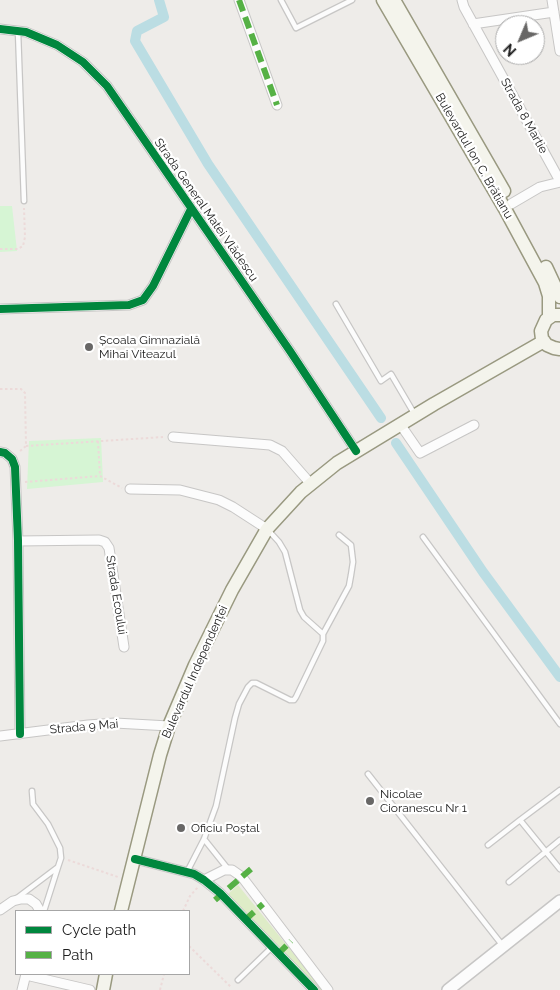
<!DOCTYPE html>
<meta charset="utf-8">
<style>
body{margin:0}
#map{position:relative;width:560px;height:990px;overflow:hidden;background:#eeece9;font-family:Raleway,sans-serif}
canvas{display:block}
.legend{position:absolute;left:15px;top:910px;width:175px;height:65px;box-sizing:border-box;background:#fff;border:1px solid #a6a6a6;margin:0;padding:6px 9px;list-style:none;font-size:15px;color:#202020}
.legend li{display:flex;align-items:center;gap:10px;height:25px}
.legend b{width:25px;border:1px solid #a6a6a6}
.north{position:absolute;left:495px;top:15px;width:50px;height:50px;box-sizing:border-box;background:#fff;border:1px solid #a6a6a6;border-radius:50%;rotate:225deg;font-size:14px;font-weight:700;line-height:20px;text-align:center;color:#202020}
.north::after{content:'';display:block;margin:auto;width:18px;height:22px;background:#686766;clip-path:polygon(50% 0,100% 100%,50% 72%,0 100%)}
</style>
<div id="map">
<canvas width="560" height="990"></canvas>
<ul class="legend">
<li><b style="height:6px;background:#00873e"></b>Cycle path</li>
<li><b style="height:6px;background:#55b145"></b>Path</li>
</ul>
<div class="north">N</div>
</div>
<script>
const ctx = document.querySelector('canvas').getContext('2d');
ctx.lineJoin = 'round';
function fillPath(path, color) {
  ctx.fillStyle = color;
  ctx.fill(path, 'evenodd');
}
function toPath(rows) {
  const path = new Path2D();
  for (const r of rows) {
    path.moveTo(r[0], r[1]);
    for (let i = 2; i < r.length; i += 2) path.lineTo(r[i], r[i + 1]);
  }
  return path;
}
function stroke(path, color, width, dash) {
  ctx.strokeStyle = color;
  ctx.lineWidth = width;
  ctx.lineCap = dash ? 'butt' : 'round';
  ctx.setLineDash(dash || []);
  ctx.stroke(path);
}
function write(font, color, halo, rows, align = 'center') {
  ctx.font = font + ' Raleway,sans-serif';
  ctx.lineWidth = 4.5;
  ctx.setLineDash([]);
  ctx.textBaseline = 'middle';
  ctx.strokeStyle = halo;
  ctx.fillStyle = color;
  for (const [text, x, y, turn = 0] of rows) {
    ctx.save();
    ctx.translate(x, y);
    ctx.rotate((+turn || 0) * Math.PI / 180);
    ctx.textAlign = isNaN(turn) ? turn : align;
    if (halo) ctx.strokeText(text, 0, 0);
    ctx.fillText(text, 0, 0);
    ctx.restore();
  }
}
const grass = toPath([
 [238,885,323,990,318,990,227,895]
]);
const park = toPath([
 [0,206,12,206,17,251,0,252],
 [101,438,103,482,27,489,29,441]
]);
const canal = toPath([
 [159,0,164,17,137,31,135,41,208,164,381,418],
 [396,443,483,572,560,677]
]);
const path = toPath([
 [0,249,18,249,23,246,25,237,24,208],
 [0,389,21,389,25,393,26,446,19,452],
 [98,441,100,476],
 [26,446,163,437],
 [25,482,100,476,122,488],
 [68,860,118,877],
 [183,911,190,896,198,887],
 [189,946,231,987],
 [160,990,164,974]
]);
const service = toPath([
 [281,0,296,28,352,0],
 [18,31,24,201],
 [336,304,381,381,391,374,415,415],
 [423,537,560,724],
 [323,634,349,586,351,575,353,562,351,545,339,535],
 [368,774,503,946],
 [560,790,520,820,560,869],
 [32,791,33,804,48,824,60,848,61,858,58,867],
 [204,839,228,869],
 [488,845,520,820],
 [187,872,204,839,216,806,235,718,239,704,248,687,252,683,256,683,290,700,294,700,296,697,323,641,323,634,304,617,300,610,285,552,279,542,268,530],
 [509,882,560,840],
 [17,898,58,867,44,911],
 [238,980,271,948]
]);
const minor = toPath([
 [239,0,277,105],
 [462,0,464,7,560,181],
 [552,0,560,51],
 [473,24,554,12],
 [0,29,26,32,57,45,83,62,107,86,290,351,356,451],
 [511,204,540,187,560,182],
 [0,309,129,305,143,300,153,286,191,209],
 [400,424,420,453,474,425],
 [173,437,270,445,282,451,310,483],
 [0,452,5,453,12,459,15,467,18,541,20,734],
 [130,489,180,490,219,500,233,507,267,529],
 [18,541,99,540,105,542,109,548,124,647],
 [0,736,88,725,115,723,169,726],
 [135,859,194,874,204,880,220,893,314,990],
 [204,880,224,870,232,870,242,877,328,990],
 [0,910,13,901,21,899,29,899,36,904,40,911],
 [26,975,90,990],
 [22,990,26,974]
]);
const tertiary = toPath([
 [448,990,560,901]
]);
const secondary = toPath([
 [383,0,505,209,545,283,549,296,549,317],
 [394,0,504,191],
 [546,267,560,297],
 [560,315,553,315,546,320,541,331,542,339,547,345,554,348,560,349],
 [121,911,160,755,169,726,195,665,232,590,267,529,301,492,337,463,434,404,544,341],
 [103,990,106,974]
]);
const quiet = toPath([
 [239,0,277,105],
 [215,900,251,869],
 [245,920,263,904],
 [278,954,291,941]
]);
const cycleway = toPath([
 [0,29,26,32,57,45,83,62,107,86,290,351,356,451],
 [0,309,129,305,143,300,153,286,191,209],
 [0,452,5,453,12,459,15,467,18,541,20,734],
 [135,859,194,874,204,880,220,893,314,990]
]);
const markers = [
 [89,347,5,"#686766"],
 [370,801,5,"#686766"],
 [181,828,5,"#686766"]
];
const streetNames = [
 ["Strada 8 Martie",524,116,61],
 ["Bulevardul Ion C. Brătianu",474,156,60],
 ["Strada General Matei Vlădescu",206,210,55],
 ["Strada Ecoului",116,595,81],
 ["Bulevardul Independenței",195,672,-66],
 ["Strada 9 Mai",84,727,-5]
];
const poiNames = [
 ["Școala Gimnazială",99,340],
 ["Mihai Viteazul",99,354],
 ["Nicolae",380,794],
 ["Cioranescu Nr 1",380,808],
 ["Oficiu Poștal",191,828]
];
fillPath(grass, '#deecc7');
fillPath(park, '#d6f5d4');
stroke(canal, '#bbdde3', 10);
stroke(service, '#c7c6c5', 7);
stroke(minor, '#c7c6c5', 11);
stroke(tertiary, '#c7c6c5', 14);
stroke(secondary, '#999980', 15);
stroke(path, '#ecdad9', 2, [2.5, 2.5]);
stroke(service, '#fcfcfc', 4.5);
stroke(minor, '#fcfcfc', 9);
stroke(tertiary, '#fcfcfc', 11);
stroke(secondary, '#f4f4ec', 12);
stroke(quiet, '#55b145', 6, [12, 6]);
stroke(cycleway, '#00873e', 8);
for (const [x, y, r, color] of markers) {
  const dot = new Path2D();
  dot.arc(x, y, r, 0, 2 * Math.PI);
  ctx.fillStyle = color;
  ctx.fill(dot);
  stroke(dot, '#fff', 2);
}
write('12px', '#202020', '#fff', streetNames);
write('12px', '#202020', '#fff', poiNames, 'left');
</script>
